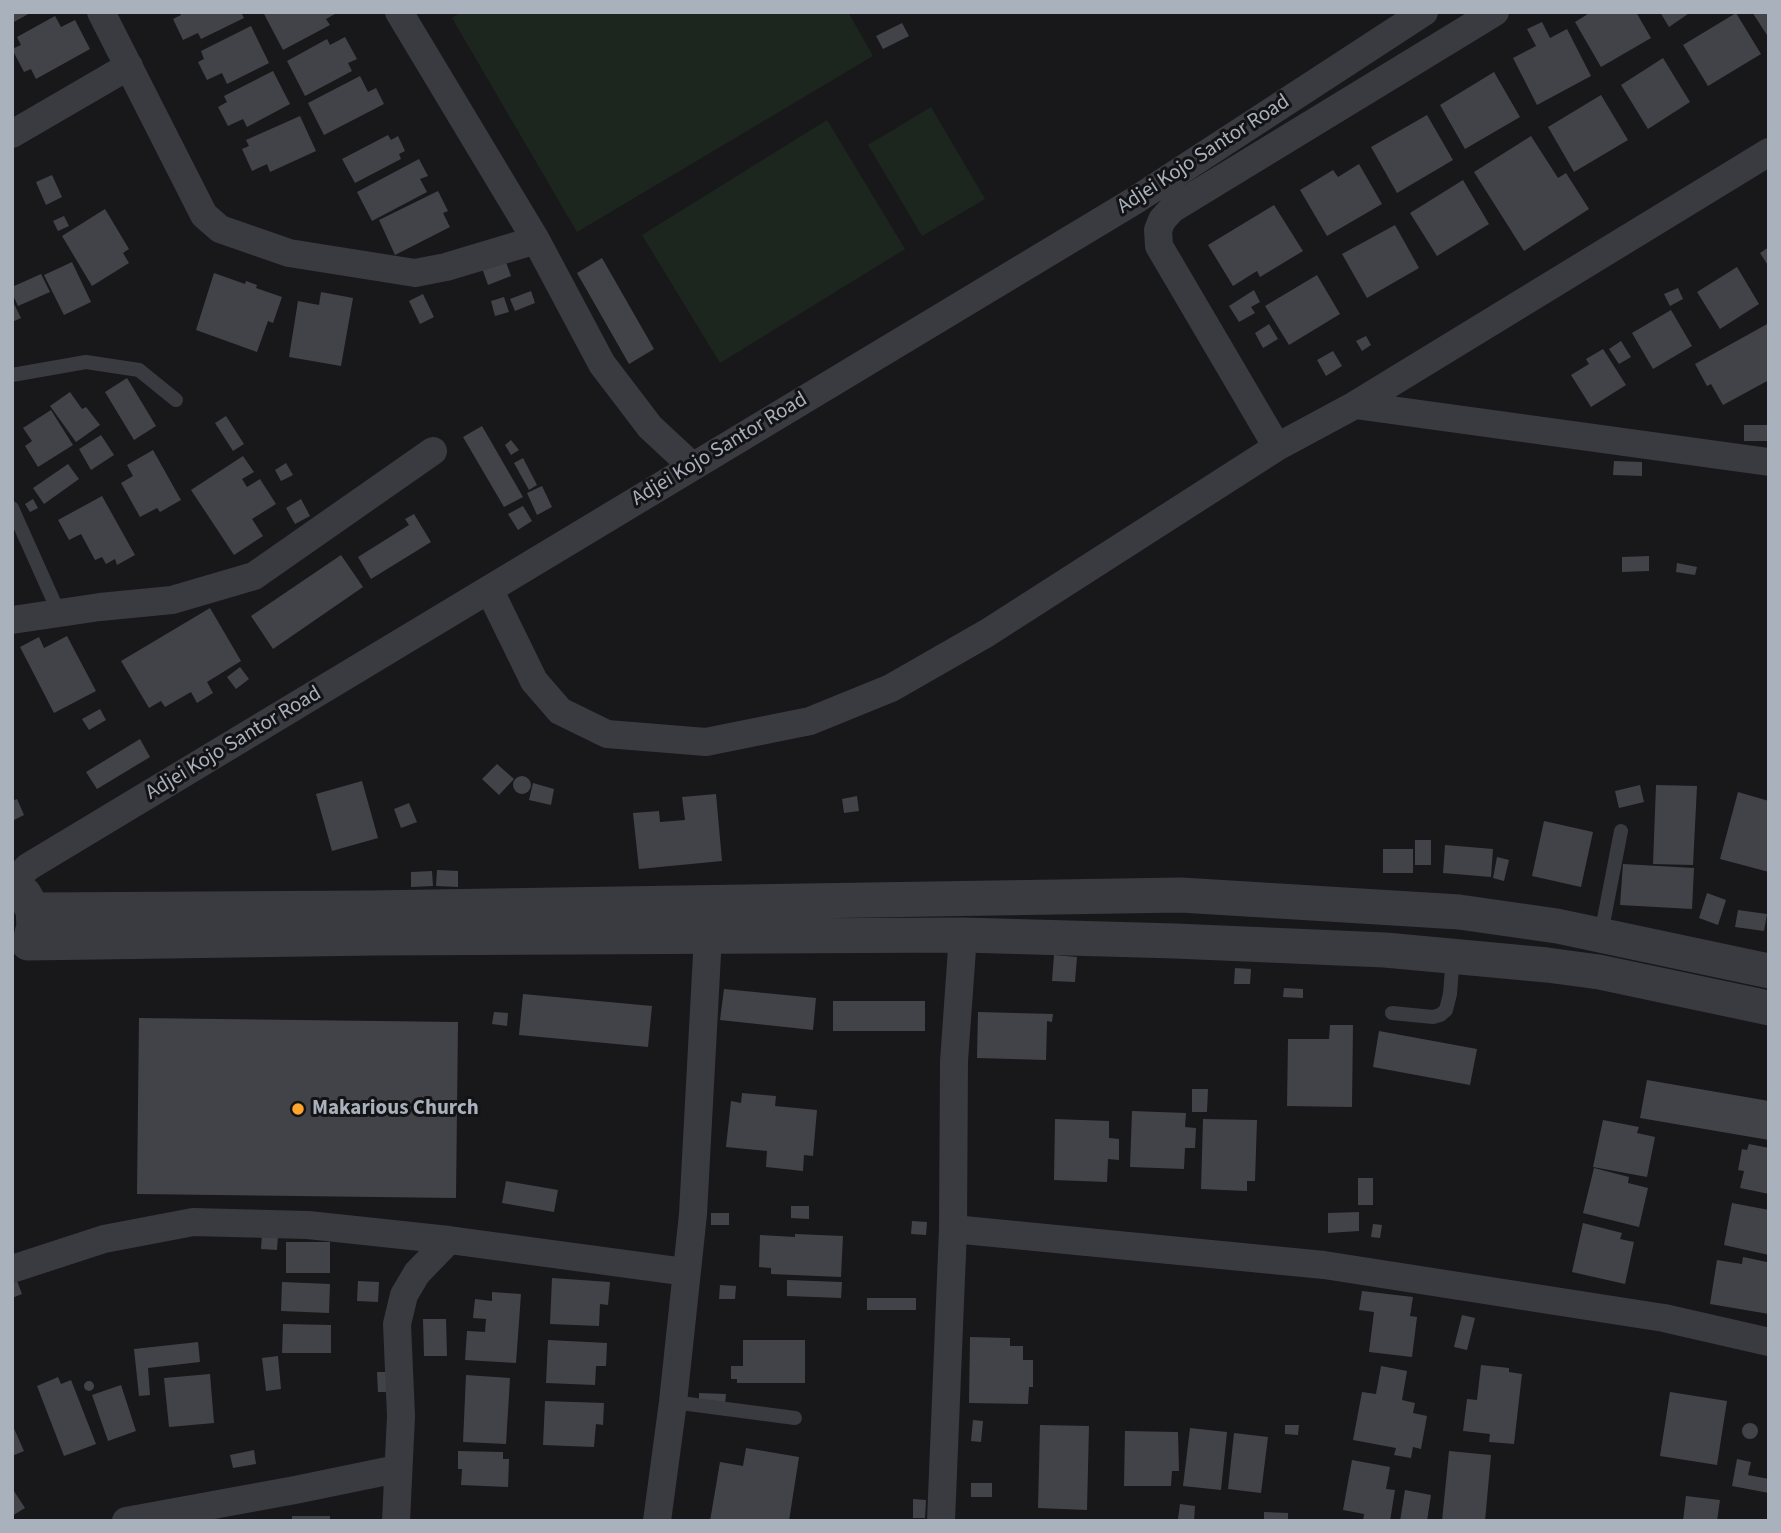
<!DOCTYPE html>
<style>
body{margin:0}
#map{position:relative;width:1781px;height:1533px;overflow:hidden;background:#18181b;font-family:"Source Sans 3",sans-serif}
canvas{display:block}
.frame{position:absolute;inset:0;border:14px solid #a9b1bc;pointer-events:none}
</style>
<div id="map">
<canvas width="1781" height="1533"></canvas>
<div class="frame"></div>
</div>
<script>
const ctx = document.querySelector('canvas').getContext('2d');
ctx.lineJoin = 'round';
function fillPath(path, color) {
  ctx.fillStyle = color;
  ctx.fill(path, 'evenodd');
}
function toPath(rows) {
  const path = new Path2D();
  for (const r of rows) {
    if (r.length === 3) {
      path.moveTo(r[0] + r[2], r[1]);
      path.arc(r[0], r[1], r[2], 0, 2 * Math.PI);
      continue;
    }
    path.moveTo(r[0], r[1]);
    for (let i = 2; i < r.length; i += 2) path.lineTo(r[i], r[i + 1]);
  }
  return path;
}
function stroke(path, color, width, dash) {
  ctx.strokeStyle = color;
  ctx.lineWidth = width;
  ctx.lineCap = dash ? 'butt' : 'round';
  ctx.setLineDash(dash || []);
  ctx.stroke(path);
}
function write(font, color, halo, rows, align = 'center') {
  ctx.font = font + ' "Source Sans 3",sans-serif';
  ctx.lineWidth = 6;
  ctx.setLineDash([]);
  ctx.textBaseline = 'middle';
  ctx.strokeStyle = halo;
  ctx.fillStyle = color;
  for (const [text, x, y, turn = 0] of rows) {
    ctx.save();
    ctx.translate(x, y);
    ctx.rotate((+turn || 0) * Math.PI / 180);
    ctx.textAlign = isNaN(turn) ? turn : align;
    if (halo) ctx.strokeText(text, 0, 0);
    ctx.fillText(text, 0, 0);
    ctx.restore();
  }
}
const green = toPath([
 [461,12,848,12,873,56,577,232,452,18],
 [931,107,985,199,922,236,868,145],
 [827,120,905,249,720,363,642,235]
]);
const building = toPath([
 [12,12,32,12,12,23],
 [180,12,241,12,244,18,201,39,198,33,183,40,173,19,181,15],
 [268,12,334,12,335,14,326,19,330,25,283,50,264,14],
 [1591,12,1636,12,1651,38,1601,67,1575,22],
 [1660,12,1691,12,1669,27],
 [1752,12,1769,12,1769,38],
 [1736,13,1761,54,1708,86,1683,45],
 [55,16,61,27,75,20,90,49,36,79,31,69,24,72,12,49,21,45,17,37],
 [1542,22,1550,38,1567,29,1591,76,1537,105,1513,58,1536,46,1527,29],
 [902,23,909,36,883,49,876,36],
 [251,26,269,63,227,84,222,73,207,80,198,62,204,59,201,51],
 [345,37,357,59,348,63,352,71,305,96,287,61,327,39,330,45],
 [1663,58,1690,102,1648,129,1621,85],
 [273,71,290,104,247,127,243,119,228,126,218,107,227,102,224,96],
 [1494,72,1520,117,1465,149,1440,105],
 [360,76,368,92,376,88,384,104,324,135,308,103],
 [1601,95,1628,140,1574,172,1548,127],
 [1427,115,1453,160,1397,193,1371,147],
 [300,116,316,151,270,172,267,164,252,171,242,149,249,146,246,140],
 [388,135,391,140,398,136,405,151,399,154,401,159,355,183,342,159],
 [1531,136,1558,178,1566,173,1589,209,1524,251,1474,172],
 [419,159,428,176,420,179,427,192,372,221,357,192],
 [1359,164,1382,204,1327,236,1300,190,1333,170,1338,177],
 [52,175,62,197,46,205,36,182],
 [1463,180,1489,224,1437,256,1410,213],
 [438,191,448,211,443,213,450,227,395,255,379,220],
 [1274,205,1303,251,1260,277,1257,271,1233,286,1208,245],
 [105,209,129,249,123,253,129,263,92,286,62,236],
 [64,216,69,226,58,231,53,221],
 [1395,225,1419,268,1367,298,1342,254],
 [1769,247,1769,267,1760,253],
 [602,258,654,349,629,364,577,273],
 [505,259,511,276,488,285,482,268],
 [72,262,91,302,64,315,44,275],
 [1737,267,1759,304,1720,329,1697,292],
 [214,273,245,284,246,281,257,285,256,288,282,297,273,323,268,321,257,352,196,330],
 [41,274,50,292,18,306,12,293,12,287],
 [1317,275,1340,314,1289,345,1265,306],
 [1678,288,1683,299,1670,306,1664,294],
 [1254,290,1260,302,1251,307,1255,313,1239,322,1229,306],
 [531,291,535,303,515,311,510,299],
 [321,292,353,298,341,366,289,357,298,301,319,305],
 [423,294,434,317,420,324,409,301],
 [504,297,509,312,495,316,491,301],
 [12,300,21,318,12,322],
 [1671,310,1692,346,1653,369,1632,333],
 [1769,323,1769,380,1723,405,1711,384,1707,386,1695,364],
 [1269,324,1278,339,1263,348,1255,333],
 [1366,336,1371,345,1362,351,1356,341],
 [1621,341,1631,357,1619,364,1609,349],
 [1603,349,1626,385,1591,407,1571,375,1589,364,1586,359],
 [1333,351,1342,366,1326,376,1317,360],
 [127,378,156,426,134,440,105,392],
 [70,392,82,409,86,407,100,425,76,442,50,406],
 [51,410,73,445,38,467,25,446,32,441,23,428],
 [226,416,244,444,233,451,215,423],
 [1744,425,1769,425,1769,441,1744,441],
 [482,426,523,497,504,507,463,437],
 [101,435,114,455,91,470,79,449],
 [511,440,519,450,511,455,505,445],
 [153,450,181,500,160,512,157,508,140,517,121,483,133,476,127,465],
 [243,456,254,472,242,479,247,487,260,479,276,504,252,519,263,536,234,555,191,490],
 [523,458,537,485,529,490,514,463],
 [1614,461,1642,462,1642,476,1613,475],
 [286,463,293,475,281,481,275,470],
 [68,464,79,479,44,504,33,488],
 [542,486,552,507,537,515,527,493],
 [102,496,135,555,117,565,115,559,106,564,102,557,95,560,81,534,69,540,58,520],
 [33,499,38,508,30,512,25,504],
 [301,499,310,516,295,524,286,508],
 [523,506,532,521,518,530,508,514],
 [414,514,431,542,371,579,358,557,409,525,405,519],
 [341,555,363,587,273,649,251,616],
 [1649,556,1649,571,1622,572,1622,557],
 [1677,563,1697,567,1695,575,1676,572],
 [210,608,241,661,207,682,213,693,197,703,191,692,165,707,161,701,149,708,121,661],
 [67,636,96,691,54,713,20,647,39,637,44,648],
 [240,667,249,679,236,689,227,677],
 [100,709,106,720,89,730,82,719],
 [140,739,150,757,97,789,86,772],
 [497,764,514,779,499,795,482,779],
 [522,785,9],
 [362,781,378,838,332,851,316,794],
 [533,783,554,789,551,805,529,800],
 [1640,785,1644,802,1619,808,1615,791],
 [1656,785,1697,786,1693,865,1653,864],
 [1738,792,1769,801,1769,872,1720,859],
 [716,794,722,861,639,869,633,813,659,811,660,822,685,820,682,797],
 [857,796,859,811,844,813,842,799],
 [17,799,24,815,12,821,12,801],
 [409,803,417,822,401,828,394,809],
 [1544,821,1593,832,1581,887,1532,876],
 [1415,840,1431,840,1431,865,1415,865],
 [1445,845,1493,849,1491,877,1443,873],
 [1383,849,1413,849,1413,873,1383,873],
 [1497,857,1509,860,1504,881,1493,878],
 [1623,864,1694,868,1692,909,1620,905],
 [437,870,458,871,458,887,436,886],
 [432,871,433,886,411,887,411,872],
 [1707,893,1726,900,1718,925,1699,918],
 [1738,910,1767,914,1764,931,1735,927],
 [1054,955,1077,957,1075,982,1052,981],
 [1235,968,1251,969,1250,984,1234,984],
 [1284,988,1303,989,1303,998,1283,997],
 [724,989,816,998,813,1030,720,1020],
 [523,994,652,1006,648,1047,519,1035],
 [833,1001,925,1001,925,1031,833,1031],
 [494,1012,508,1013,507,1026,492,1024],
 [978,1012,1053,1014,1052,1022,1047,1021,1046,1060,977,1058],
 [139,1018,458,1022,456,1198,137,1194],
 [1330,1025,1353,1025,1352,1107,1287,1106,1288,1039,1329,1039],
 [1379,1031,1477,1049,1470,1085,1373,1067],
 [1647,1080,1769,1101,1769,1140,1640,1118],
 [1192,1089,1208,1089,1207,1112,1192,1112],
 [742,1093,776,1096,775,1106,817,1110,813,1156,804,1155,803,1171,766,1167,767,1151,726,1147,731,1101,741,1103],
 [1132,1111,1186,1113,1185,1127,1196,1128,1195,1148,1185,1148,1184,1169,1130,1167],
 [1055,1119,1109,1121,1109,1138,1119,1139,1119,1160,1108,1159,1107,1182,1054,1180],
 [1203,1119,1257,1120,1255,1181,1247,1181,1247,1191,1201,1189],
 [1603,1120,1639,1127,1637,1133,1655,1137,1647,1177,1593,1167],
 [1749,1144,1769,1148,1769,1194,1740,1188,1744,1171,1738,1170,1742,1149,1747,1150],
 [1594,1168,1629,1177,1628,1183,1648,1188,1639,1227,1583,1213],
 [1358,1178,1373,1178,1373,1205,1358,1205],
 [506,1181,558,1190,554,1212,502,1203],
 [1732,1203,1769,1210,1769,1255,1724,1245],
 [791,1206,809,1206,809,1219,791,1218],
 [1359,1212,1359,1231,1328,1233,1328,1213],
 [711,1213,729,1213,729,1225,711,1225],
 [912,1221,927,1222,926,1235,911,1234],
 [1583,1223,1622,1233,1620,1239,1634,1242,1625,1284,1572,1272],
 [1373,1224,1382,1225,1380,1238,1371,1237],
 [262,1234,278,1235,277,1250,261,1249],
 [795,1234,843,1236,841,1277,771,1274,771,1268,759,1267,760,1235,795,1237],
 [286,1242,330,1242,330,1273,286,1273],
 [1743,1257,1767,1262,1769,1314,1710,1304,1717,1260,1742,1264],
 [552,1278,610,1282,608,1305,600,1304,599,1326,550,1324],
 [787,1280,842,1282,841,1298,787,1296],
 [17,1281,22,1294,12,1298,12,1283],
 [358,1281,379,1282,378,1302,357,1301],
 [282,1282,330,1284,329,1313,281,1311],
 [720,1285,736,1286,735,1299,719,1299],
 [1362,1291,1413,1297,1410,1316,1417,1317,1412,1357,1369,1352,1374,1312,1359,1310],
 [492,1292,521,1294,516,1363,465,1360,467,1331,485,1332,486,1319,473,1318,475,1299,492,1301],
 [867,1298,916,1298,916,1310,867,1310],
 [1462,1315,1475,1318,1467,1350,1454,1347],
 [423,1319,446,1319,447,1356,424,1356],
 [283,1324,331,1325,331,1353,282,1353],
 [970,1337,1010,1338,1010,1346,1023,1346,1023,1360,1033,1360,1033,1387,1029,1387,1028,1404,969,1403],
 [548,1340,607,1343,606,1366,596,1366,595,1385,546,1383],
 [743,1340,805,1340,805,1383,737,1383,737,1379,731,1379,731,1366,743,1366],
 [198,1342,200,1362,148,1368,150,1395,139,1396,134,1349],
 [278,1356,281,1389,266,1391,262,1358],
 [1481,1365,1509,1368,1509,1372,1522,1374,1514,1444,1489,1442,1490,1434,1463,1431,1467,1399,1477,1400],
 [1381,1366,1407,1371,1402,1400,1415,1403,1413,1413,1427,1416,1421,1449,1413,1447,1411,1458,1394,1455,1396,1448,1353,1440,1362,1392,1376,1394],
 [377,1372,388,1372,388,1392,378,1392],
 [210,1374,214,1423,169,1427,164,1378],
 [466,1375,510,1378,506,1444,463,1442],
 [58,1377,61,1384,71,1380,96,1444,64,1456,37,1386],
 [89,1386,5],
 [121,1385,136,1431,108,1441,92,1395],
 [1670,1392,1727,1401,1717,1465,1660,1456],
 [699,1393,726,1394,725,1405,699,1404],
 [545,1401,604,1403,603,1425,596,1424,594,1447,543,1445],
 [973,1420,983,1421,981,1442,971,1441],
 [1750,1431,8],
 [12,1424,24,1451,12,1456],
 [1040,1425,1089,1426,1087,1510,1038,1508],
 [1285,1425,1299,1425,1298,1435,1285,1434],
 [1190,1428,1227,1432,1221,1490,1183,1486],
 [1125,1431,1178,1432,1179,1471,1172,1471,1171,1486,1124,1486],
 [1234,1433,1268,1437,1261,1493,1228,1489],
 [746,1448,799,1457,789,1521,710,1521,720,1462,743,1466],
 [254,1450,256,1464,233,1468,230,1455],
 [458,1451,503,1452,503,1459,509,1459,508,1487,461,1485,462,1469,458,1469],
 [1449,1451,1491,1455,1485,1521,1442,1521],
 [1737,1459,1751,1462,1748,1475,1769,1479,1769,1493,1732,1486],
 [1352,1460,1390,1467,1386,1489,1395,1490,1390,1521,1363,1521,1364,1514,1343,1510],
 [971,1483,992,1483,992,1497,971,1497],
 [12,1488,25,1508,12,1516],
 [1405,1490,1431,1495,1427,1521,1400,1521],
 [1686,1496,1720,1500,1717,1521,1683,1521],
 [913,1499,926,1500,925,1518,913,1518],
 [1180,1504,1195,1506,1194,1521,1178,1519],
 [1264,1512,1288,1513,1288,1521,1264,1521],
 [292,1516,330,1516,330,1521,292,1521]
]);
const service = toPath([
 [12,375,86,362,139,370,176,400],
 [12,508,59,613],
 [1601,934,1621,831],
 [1392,1013,1433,1017,1440,1015,1446,1010,1450,994,1453,956],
 [673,1402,795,1418]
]);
const minor = toPath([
 [101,12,204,215,220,229,289,253,415,273,446,267,536,240],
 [399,12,536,240,602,364,650,427,692,466],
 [12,134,129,66],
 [1355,405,1769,462],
 [1277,447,1159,246,1158,230,1162,220,1172,209,1495,12],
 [490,591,534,681,560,711,607,734,706,742,810,721,891,688,987,633,1277,447,1355,405,1769,152],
 [12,620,100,607,172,600,254,576,433,451],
 [12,883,28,867,1134,201,1424,12],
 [953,1229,1324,1265,1664,1318,1769,1342],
 [12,1269,104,1239,193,1222,308,1225,449,1240,686,1272],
 [126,1521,295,1490,397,1469],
 [396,1521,401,1416,397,1324,404,1295,417,1273,449,1240],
 [657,1521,673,1402,693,1214,708,936],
 [941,1521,953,1229,954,1061,963,935]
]);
const tertiary = toPath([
 [12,886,24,894,33,910,34,927,32,933],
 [33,910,369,908,1181,895,1459,912,1557,926,1769,971],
 [28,943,376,938,963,935,1175,941,1385,950,1547,965,1599,972,1769,1008]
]);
const markers = [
 [298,1109,7,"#ffa42c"]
];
const streetNames = [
 ["Adjei Kojo Santor Road",1204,155,-33],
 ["Adjei Kojo Santor Road",720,450,-31],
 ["Adjei Kojo Santor Road",234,744,-31]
];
const poiNames = [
 ["Makarious Church",312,1109]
];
fillPath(green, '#1d261e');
fillPath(building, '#424348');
stroke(service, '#393b40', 14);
stroke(minor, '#393b40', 28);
stroke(tertiary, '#393b40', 35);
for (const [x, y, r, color] of markers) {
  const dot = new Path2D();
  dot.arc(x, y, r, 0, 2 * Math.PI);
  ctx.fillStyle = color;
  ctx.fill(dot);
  stroke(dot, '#131316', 2.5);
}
write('21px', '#a9b1bc', '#131316', streetNames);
write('bold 21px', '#a9b1bc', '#131316', poiNames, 'left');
</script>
